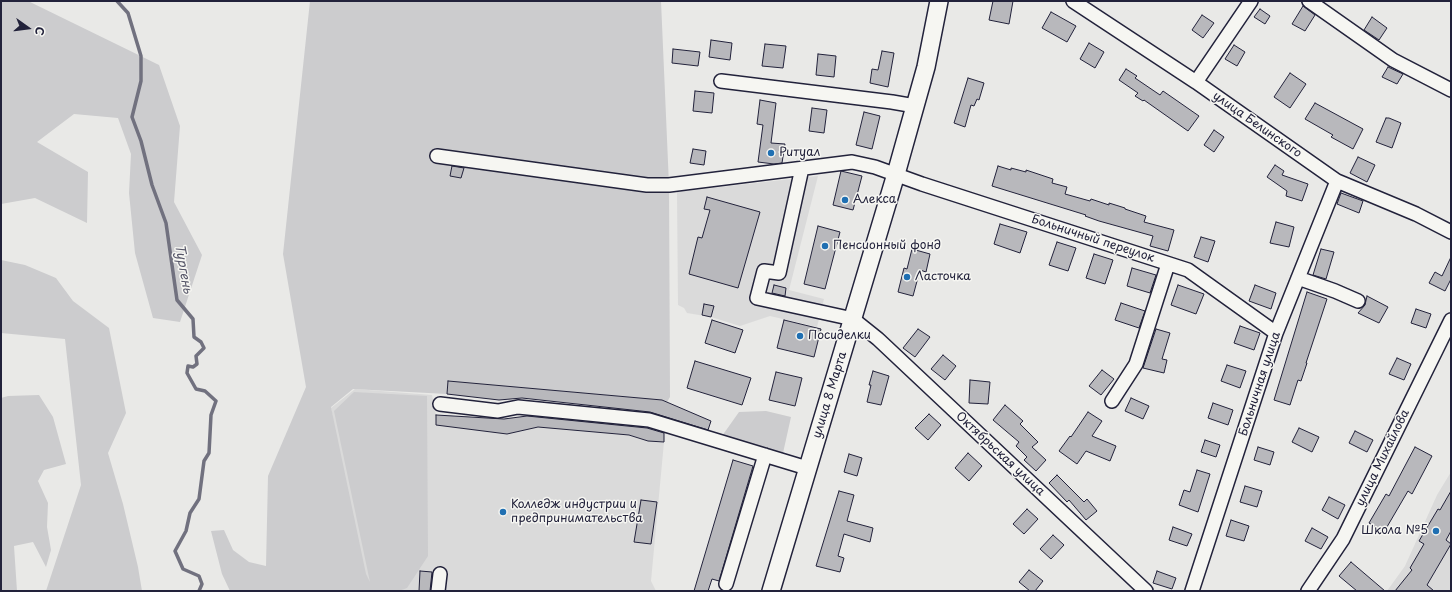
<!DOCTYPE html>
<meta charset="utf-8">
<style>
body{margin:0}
#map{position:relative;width:1452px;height:592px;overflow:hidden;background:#e9e9e7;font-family:"Playpen Sans",sans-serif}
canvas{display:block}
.frame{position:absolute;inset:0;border:2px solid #22223b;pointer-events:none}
.north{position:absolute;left:8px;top:8px;width:40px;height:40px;-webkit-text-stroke:3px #f6f6f2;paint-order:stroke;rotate:104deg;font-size:11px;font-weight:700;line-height:16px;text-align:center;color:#22223b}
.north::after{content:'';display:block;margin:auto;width:14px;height:18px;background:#22223b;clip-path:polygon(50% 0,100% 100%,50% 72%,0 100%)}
</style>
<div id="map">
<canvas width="1452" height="592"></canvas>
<div class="frame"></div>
<div class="north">С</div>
</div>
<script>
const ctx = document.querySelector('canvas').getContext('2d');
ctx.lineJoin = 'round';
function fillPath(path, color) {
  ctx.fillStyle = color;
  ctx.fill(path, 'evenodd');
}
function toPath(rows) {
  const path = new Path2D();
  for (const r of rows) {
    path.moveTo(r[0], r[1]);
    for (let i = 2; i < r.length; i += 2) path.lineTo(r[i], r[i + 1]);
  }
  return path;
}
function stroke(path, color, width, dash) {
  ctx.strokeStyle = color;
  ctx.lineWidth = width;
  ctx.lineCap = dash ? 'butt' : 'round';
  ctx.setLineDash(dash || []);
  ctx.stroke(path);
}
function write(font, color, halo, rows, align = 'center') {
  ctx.font = font + ' "Playpen Sans",sans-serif';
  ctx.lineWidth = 3;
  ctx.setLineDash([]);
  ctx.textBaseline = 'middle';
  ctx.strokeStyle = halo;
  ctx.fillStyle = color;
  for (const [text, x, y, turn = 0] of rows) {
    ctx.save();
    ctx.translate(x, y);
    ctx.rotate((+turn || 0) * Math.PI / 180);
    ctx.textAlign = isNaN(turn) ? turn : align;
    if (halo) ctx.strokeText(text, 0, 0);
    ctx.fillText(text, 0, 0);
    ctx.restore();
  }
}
const built = toPath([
 [818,176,789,290,824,299,817,327,770,316,740,326,711,317,687,313,684,308,678,305,677,192],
 [355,389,432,395,436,415,436,425,507,434,538,427,629,435,648,441,664,442,651,581,656,591,363,591,331,408],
 [1451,472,1451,591,1387,591,1405,566,1437,495]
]);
const green = toPath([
 [1,1,28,1,159,65,180,126,174,202,202,255,180,322,153,318,135,253,129,193,131,154,118,118,74,114,37,142,88,172,87,223,35,198,1,204],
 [310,1,661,1,669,185,670,397,667,402,662,400,448,381,447,394,353,389,331,407,366,574,370,582,334,411,354,392,427,396,428,556,407,588,399,591,230,591,222,574,211,531,224,530,233,550,249,562,266,566,268,476,306,387,283,254],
 [1,260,25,265,56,278,73,301,109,328,126,413,108,453,123,504,138,567,142,591,46,591,81,485,65,339,1,333],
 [39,395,53,417,66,464,44,470,38,481,48,503,47,527,51,550,46,567,33,542,14,546,17,591,1,591,1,398,8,396],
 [766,411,791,417,783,453,746,446,722,436,739,412]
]);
const stream = toPath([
 [117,1,128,13,141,56,141,81,132,117,141,141,152,185,166,223,177,300,193,319,194,337,201,342,204,348,196,356,197,364,193,367,188,366,187,373,196,389,205,391,216,401,211,415,209,453,204,461,199,499,190,513,186,531,175,551,183,569,199,576,202,584,199,591]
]);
const building = toPath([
 [993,1,1013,1,1009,24,989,20,993,1],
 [1303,6,1315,15,1305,31,1292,24,1303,6],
 [1260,9,1270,16,1265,24,1254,17,1260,9],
 [1051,12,1076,26,1067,42,1042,28,1051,12],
 [1202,15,1214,23,1203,38,1192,30,1202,15],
 [1372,17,1387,28,1379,40,1364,30,1372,17],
 [711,40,732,43,730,60,709,57,711,40],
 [1089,43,1104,52,1095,68,1080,59,1089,43],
 [765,44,786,46,783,68,762,66,765,44],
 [1234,45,1245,52,1237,66,1225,59,1234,45],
 [673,49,700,52,698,66,672,63,673,49],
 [882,51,894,53,888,87,870,83,872,69,878,70,882,51],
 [818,54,836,56,834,77,816,75,818,54],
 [1388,67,1403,74,1397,84,1382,77,1388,67],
 [1126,69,1137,76,1135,78,1160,95,1163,91,1199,116,1188,131,1144,100,1143,101,1135,96,1138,93,1119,80,1126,69],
 [1290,73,1306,84,1290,108,1274,97,1290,73],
 [968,78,984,83,979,100,977,99,974,106,971,105,965,127,954,123,968,78],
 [695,91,714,93,712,113,693,111,695,91],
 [760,100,776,103,771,143,785,144,782,163,774,164,758,162,763,125,757,124,760,100],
 [1315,103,1363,129,1353,149,1331,137,1333,135,1305,119,1315,103],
 [812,108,827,110,824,133,809,131,812,108],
 [864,112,880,116,872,149,856,145,864,112],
 [1386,118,1389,118,1401,123,1392,148,1376,142,1386,118],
 [1214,130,1224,137,1214,152,1204,145,1214,130],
 [693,149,706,151,704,165,690,163,693,149],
 [1358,157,1375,165,1367,182,1350,173,1358,157],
 [1275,165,1284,171,1282,175,1308,184,1302,201,1286,196,1287,191,1267,177,1275,165],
 [452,166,464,168,461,178,450,176,452,166],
 [998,166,1011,170,1011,168,1026,172,1026,170,1053,179,1052,183,1067,187,1065,194,1090,201,1091,199,1109,205,1109,203,1125,208,1125,209,1146,216,1144,222,1174,230,1168,251,1150,246,1153,236,1099,221,1085,216,1086,215,992,186,998,166],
 [841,171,862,176,853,210,833,205,841,171],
 [1341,193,1363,201,1359,213,1337,204,1341,193],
 [707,197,760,212,738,288,689,274,698,237,702,238,710,210,704,209,707,197],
 [1276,222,1294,227,1289,247,1270,243,1276,222],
 [1000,224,1027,232,1020,253,994,244,1000,224],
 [818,226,840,232,825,289,804,284,818,226],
 [1201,237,1215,241,1208,262,1194,257,1201,237],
 [1057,242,1076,248,1068,271,1049,265,1057,242],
 [912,249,930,254,926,272,920,270,913,296,898,292,904,268,907,269,912,249],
 [1321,249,1334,252,1326,279,1313,275,1321,249],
 [1094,254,1113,260,1105,284,1086,278,1094,254],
 [1451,257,1451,279,1445,291,1429,283,1435,272,1442,276,1451,257],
 [1132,268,1156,275,1150,293,1127,286,1132,268],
 [774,285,786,288,785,296,772,293,774,285],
 [1178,285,1204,294,1196,314,1171,305,1178,285],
 [1255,285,1276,293,1271,309,1249,301,1255,285],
 [1307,292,1327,299,1306,363,1307,363,1301,381,1298,380,1290,405,1274,400,1307,292],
 [1367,296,1388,307,1379,323,1358,313,1365,305,1367,296],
 [1121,303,1145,311,1139,328,1115,320,1121,303],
 [704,304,714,306,711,317,702,315,704,304],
 [1416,309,1431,314,1426,328,1411,323,1416,309],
 [712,320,743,330,735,353,705,343,712,320],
 [784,320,821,329,814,357,777,348,784,320],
 [1240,326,1260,333,1254,350,1234,343,1240,326],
 [918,329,930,337,915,357,903,348,918,329],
 [1156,329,1170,333,1162,359,1167,360,1164,373,1143,368,1156,329],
 [943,355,956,366,945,380,931,369,943,355],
 [1397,358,1411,364,1404,380,1389,374,1397,358],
 [695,361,751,378,742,405,687,388,695,361],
 [1227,365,1246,371,1240,388,1221,381,1227,365],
 [1102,370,1114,379,1101,395,1089,386,1102,370],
 [873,371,889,376,881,405,867,402,871,385,869,385,873,371],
 [776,372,802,378,795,406,769,400,776,372],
 [970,380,990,382,988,404,969,403,970,380],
 [448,381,662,400,711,421,708,430,650,412,522,398,499,400,447,394,448,381],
 [1131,398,1149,406,1143,419,1125,411,1131,398],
 [1213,403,1233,410,1228,425,1208,418,1213,403],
 [1005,405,1023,421,1020,424,1038,442,1032,447,1046,460,1036,471,1024,460,1027,457,1016,446,1019,442,993,420,1005,405],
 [1088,412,1102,421,1092,436,1116,446,1110,461,1086,451,1077,464,1059,451,1070,436,1071,437,1088,412],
 [929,414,941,425,928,440,915,428,929,414],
 [436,415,504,419,527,416,647,428,664,433,664,442,648,441,629,435,538,427,507,434,436,425,436,415],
 [1299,428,1319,437,1312,452,1292,442,1299,428],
 [1355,431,1373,440,1367,452,1349,443,1355,431],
 [1205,440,1220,445,1216,457,1201,452,1205,440],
 [1258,447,1274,452,1270,465,1254,460,1258,447],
 [1415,447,1432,456,1412,494,1408,491,1384,532,1369,523,1386,494,1389,496,1415,447],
 [968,453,982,466,969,481,955,468,968,453],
 [849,454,862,458,857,476,844,472,849,454],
 [733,460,753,466,719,581,712,579,708,591,694,591,733,460],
 [1197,470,1210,474,1198,512,1179,505,1184,490,1190,492,1197,470],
 [1057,475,1084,502,1087,499,1097,511,1086,520,1069,500,1067,502,1049,483,1057,475],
 [1245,486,1262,491,1257,507,1240,502,1245,486],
 [839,491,854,495,847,521,873,528,870,542,844,534,838,556,844,558,840,572,816,566,839,491],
 [1451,491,1451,531,1446,540,1451,544,1427,585,1434,591,1395,591,1412,570,1410,568,1424,544,1419,541,1438,509,1440,510,1451,491],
 [1329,497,1345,505,1338,519,1322,510,1329,497],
 [641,500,657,502,651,544,634,542,641,500],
 [1027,509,1038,519,1024,534,1013,524,1027,509],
 [1231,520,1249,526,1244,541,1226,536,1231,520],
 [1173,527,1192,534,1187,546,1169,540,1173,527],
 [1312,528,1328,537,1321,549,1305,541,1312,528],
 [1053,535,1064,545,1051,559,1040,549,1053,535],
 [1351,562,1385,591,1357,591,1339,576,1351,562],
 [1029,570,1043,581,1035,591,1030,591,1019,582,1029,570],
 [420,571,432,572,430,591,419,591,420,571],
 [1157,571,1176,578,1172,589,1153,583,1157,571]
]);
const minor = toPath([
 [1073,1,1196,82,1337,181,1416,214,1451,232],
 [1309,1,1393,60,1451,90],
 [721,81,892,102,915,106],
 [1196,82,1251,1],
 [437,156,647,185,669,185,852,162,875,167,922,184,1188,270,1276,333],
 [802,168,779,273,764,271,757,298,853,319,878,339,1146,591],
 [1298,278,1335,291,1358,301],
 [1112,401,1136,364,1168,264],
 [440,404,498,411,518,407,649,420,807,468],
 [726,584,765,455],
 [438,591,440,574],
 [1192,591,1276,333,1337,181],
 [1308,591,1343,539,1451,320]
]);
const major = toPath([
 [771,591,896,174,926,67,939,1]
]);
const markers = [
 [771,153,4,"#1f6fb2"],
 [845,200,4,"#1f6fb2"],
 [825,246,4,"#1f6fb2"],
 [907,277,4,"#1f6fb2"],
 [800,336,4,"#1f6fb2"],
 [503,512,4,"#1f6fb2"],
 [1436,531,4,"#1f6fb2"]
];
const streetNames = [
 ["улица Белинского",1257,125,35],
 ["Больничный переулок",1093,239,18],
 ["Больничная улица",1260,384,-72],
 ["улица 8 Марта",830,395,-73],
 ["Октябрьская улица",1000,454,43],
 ["улица Михайлова",1383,458,-64]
];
const poiNames = [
 ["Ритуал",779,153],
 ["Алекса",853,200],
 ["Пенсионный фонд",833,246],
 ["Ласточка",915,277],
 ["Посиделки",808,336],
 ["Колледж индустрии и",511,505],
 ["предпринимательства",511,519],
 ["Школа №5",1428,531,"right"]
];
const waterNames = [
 ["Тургень",183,269,80]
];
fillPath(built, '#dadada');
fillPath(green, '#ccccce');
stroke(stream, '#71717f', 3.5);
fillPath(building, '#b8b8bc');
stroke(building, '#22223b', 1);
stroke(minor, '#22223b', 16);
stroke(major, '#22223b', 20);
stroke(minor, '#f6f6f2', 13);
stroke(major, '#f6f6f2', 17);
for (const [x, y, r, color] of markers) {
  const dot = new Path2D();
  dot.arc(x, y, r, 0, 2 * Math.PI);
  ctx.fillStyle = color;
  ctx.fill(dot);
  stroke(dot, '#f6f6f2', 1.5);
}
write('12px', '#22223b', '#f6f6f2', streetNames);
write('12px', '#22223b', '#f6f6f2', poiNames, 'left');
write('italic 13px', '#565668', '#f6f6f2', waterNames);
</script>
